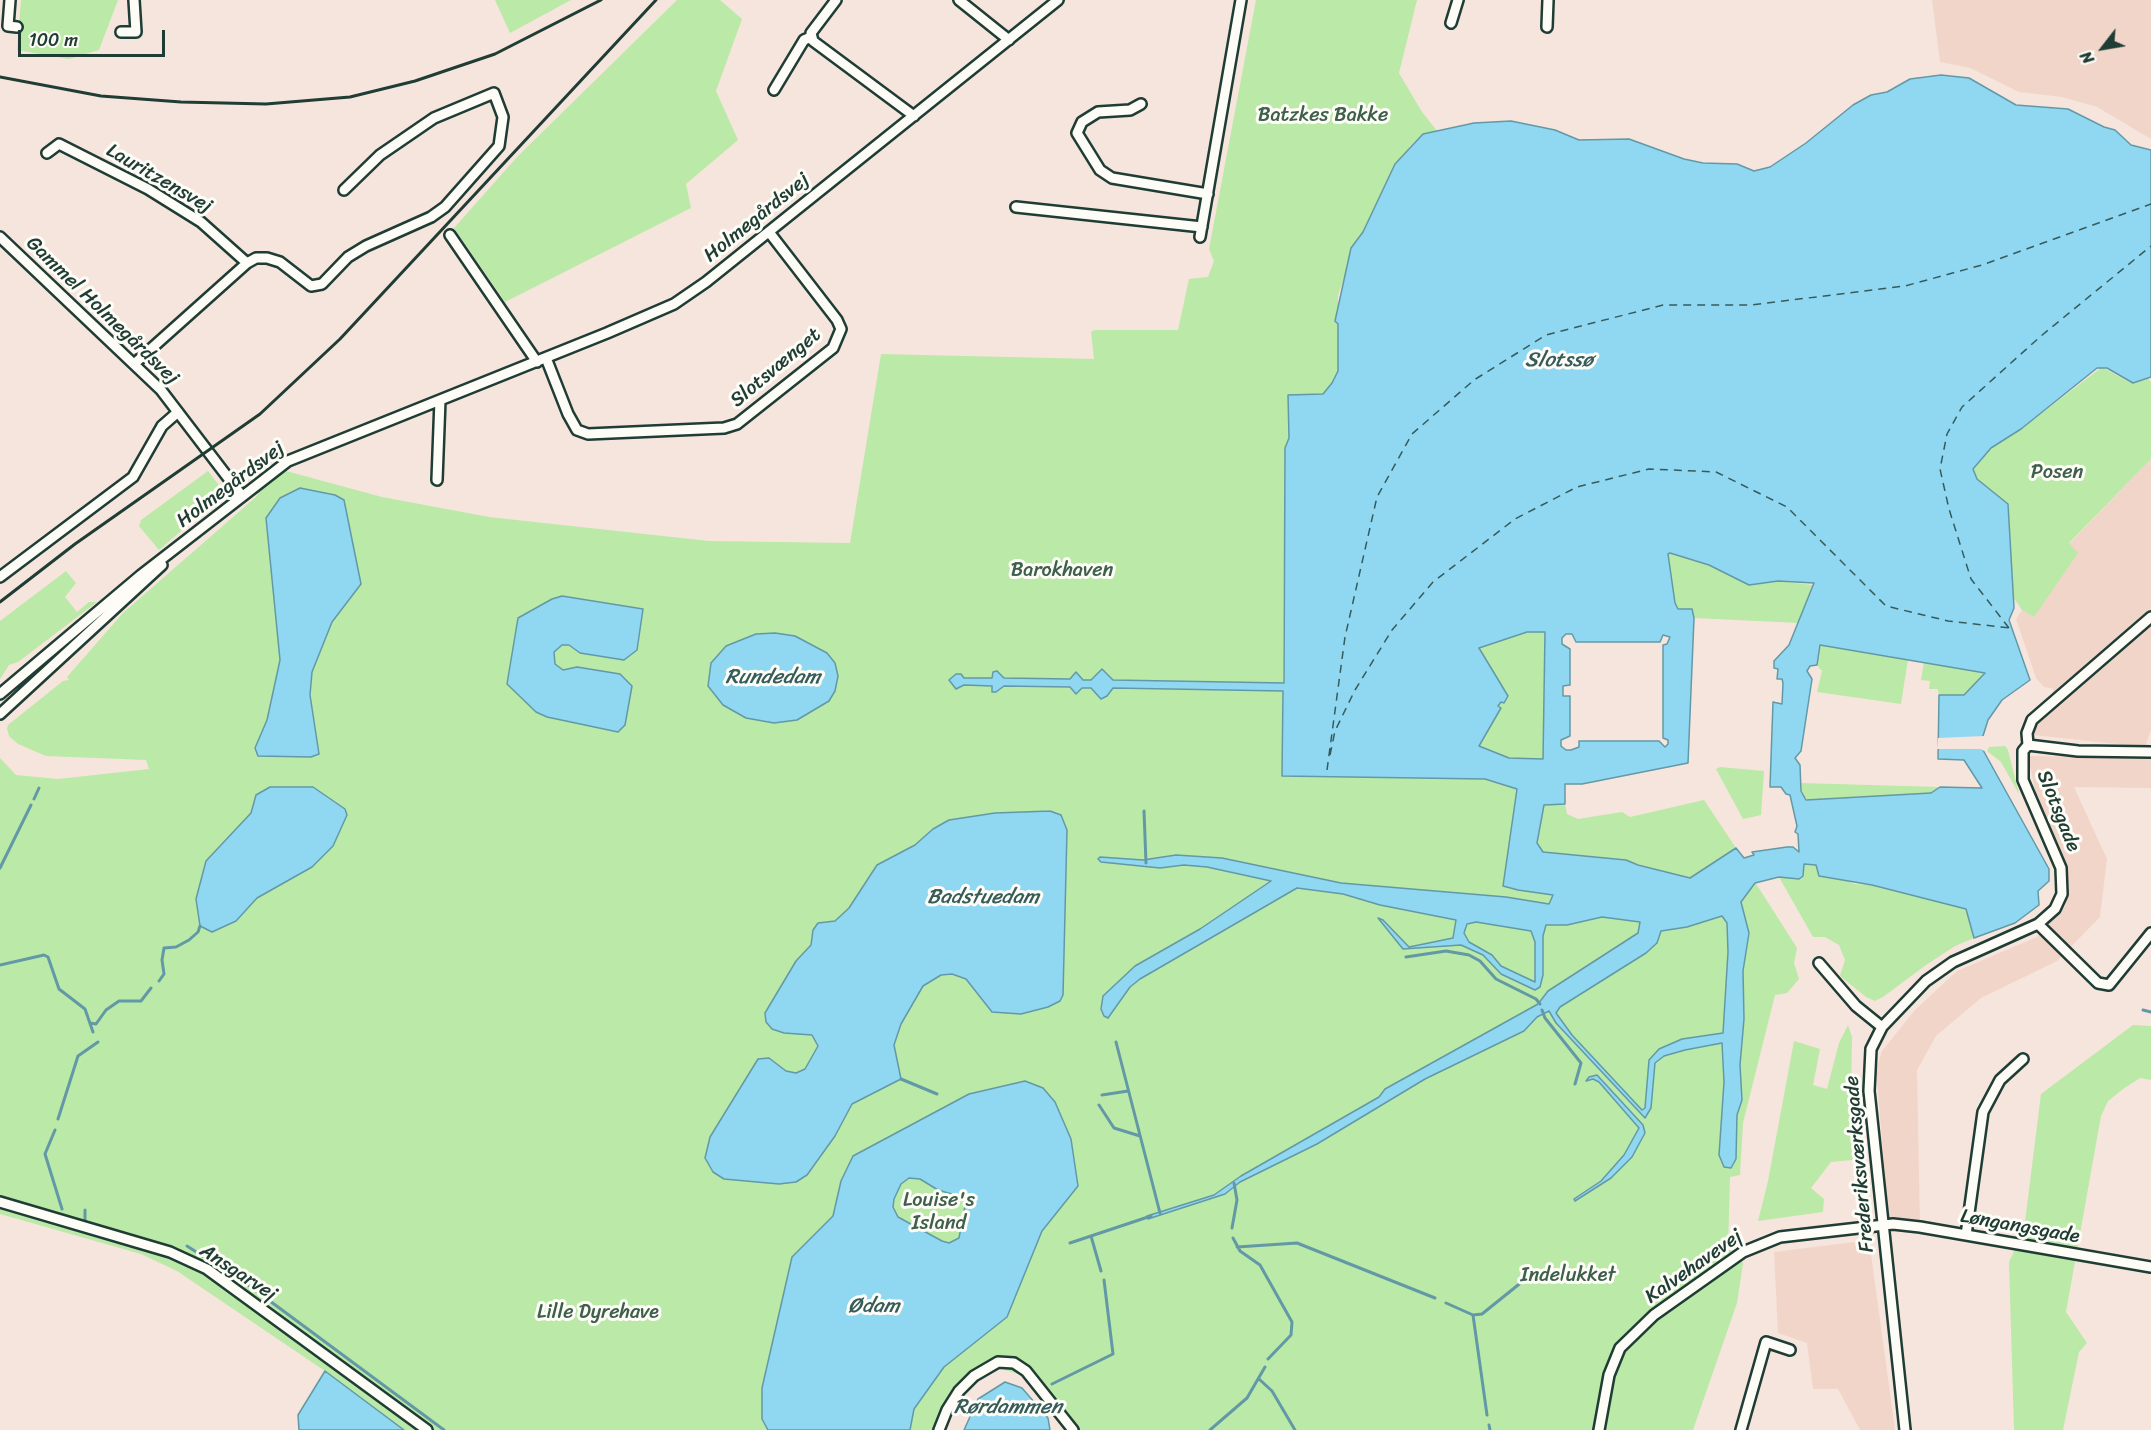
<!DOCTYPE html>
<meta charset="utf-8">
<style>
body{margin:0}
#map{position:relative;width:2151px;height:1430px;overflow:hidden;background:#f6e5dc;font-family:Sriracha,sans-serif}
canvas{display:block}
.north{position:absolute;left:2073px;top:18px;width:60px;height:60px;-webkit-text-stroke:4px #fdfcf7;paint-order:stroke;rotate:239deg;font-size:16px;font-weight:700;line-height:24px;text-align:center;color:#1f3d34}
.north::after{content:'';display:block;margin:auto;width:21px;height:27px;background:#1f3d34;clip-path:polygon(50% 0,100% 100%,50% 72%,0 100%)}
.scale{position:absolute;left:18px;top:30px;width:147px;height:27px;box-sizing:border-box;border:3px solid #1f3d34;border-top:0;padding-left:8px;font-size:18px;line-height:21px;white-space:nowrap;color:#1f3d34;-webkit-text-stroke:4px #fdfcf7;paint-order:stroke}
</style>
<div id="map">
<canvas width="2151" height="1430"></canvas>
<div class="north">N</div>
<div class="scale">100 m</div>
</div>
<script>
const ctx = document.querySelector('canvas').getContext('2d');
ctx.lineJoin = 'round';
function fillPath(path, color) {
  ctx.fillStyle = color;
  ctx.fill(path, 'evenodd');
}
function toPath(rows) {
  const path = new Path2D();
  for (const r of rows) {
    path.moveTo(r[0], r[1]);
    for (let i = 2; i < r.length; i += 2) path.lineTo(r[i], r[i + 1]);
  }
  return path;
}
function stroke(path, color, width, dash) {
  ctx.strokeStyle = color;
  ctx.lineWidth = width;
  ctx.lineCap = dash ? 'butt' : 'round';
  ctx.setLineDash(dash || []);
  ctx.stroke(path);
}
function write(font, color, halo, rows, align = 'center') {
  ctx.font = font + ' Sriracha,sans-serif';
  ctx.lineWidth = 6;
  ctx.setLineDash([]);
  ctx.textBaseline = 'middle';
  ctx.strokeStyle = halo;
  ctx.fillStyle = color;
  for (const [text, x, y, turn = 0] of rows) {
    ctx.save();
    ctx.translate(x, y);
    ctx.rotate((+turn || 0) * Math.PI / 180);
    ctx.textAlign = isNaN(turn) ? turn : align;
    if (halo) ctx.strokeText(text, 0, 0);
    ctx.fillText(text, 0, 0);
    ctx.restore();
  }
}
const built = toPath([
 [1932,0,2151,0,2151,139,2097,107,2062,97,2019,92,1970,68,1940,62],
 [2151,459,2151,730,2145,747,2033,735,2054,689,2044,687,2036,678,2016,619,2022,610,2034,617,2069,544],
 [2028,756,2151,758,2151,788,2074,787,2107,859,2100,917,2057,961,1981,998,1936,1036,1917,1070,1920,1227,1889,1221,1876,1071,1882,1051,1915,1010,1957,971,2037,937,2065,906,2068,888,2065,865,2039,810],
 [1862,1241,1870,1247,1895,1430,1860,1430,1838,1389,1813,1389,1807,1343,1778,1333,1774,1252]
]);
const green = toPath([
 [21,0,118,0,99,50,69,59,17,50],
 [495,0,571,0,510,33],
 [677,0,720,0,742,19,716,91,738,140,686,184,691,208,505,302,454,228,518,156],
 [1256,0,1417,0,1399,73,1422,112,1437,131,1423,135,1410,146,1363,232,1351,248,1349,265,1338,295,1338,371,1332,383,1324,394,1288,396,1289,438,1285,448,1282,776,1486,779,1517,789,1504,885,1518,890,1554,895,1567,925,1602,917,1640,921,1740,902,1755,882,1797,948,1794,963,1799,979,1787,993,1775,995,1743,1123,1740,1175,1730,1177,1728,1248,1743,1263,1737,1303,1693,1430,1075,1430,1024,1376,1002,1369,969,1376,955,1387,935,1430,404,1430,325,1371,177,1271,141,1254,0,1214,0,758,16,775,58,779,149,769,146,760,46,756,18,744,9,736,7,729,8,725,63,681,69,680,67,677,123,613,257,496,261,487,286,471,382,497,489,517,709,541,850,543,881,354,1094,359,1091,332,1094,330,1178,330,1189,279,1208,277,1214,261,1209,249],
 [2102,367,2129,382,2148,378,2151,382,2151,459,2069,543,2078,553,2034,617,2022,610,2013,597,2008,504,1977,479,1972,469,1991,448,2021,429],
 [208,471,225,493,159,550,139,526,141,520],
 [1670,553,1709,565,1751,584,1778,581,1813,585,1799,623,1694,618,1692,609,1678,609,1675,603,1668,555],
 [66,571,76,583,65,597,77,612,89,602,97,602,18,662,9,665,0,679,0,621],
 [1527,632,1545,632,1543,759,1509,758,1479,746,1501,708,1498,706,1501,701,1508,696,1479,648],
 [1820,645,1908,659,1901,704,1817,692,1822,671,1817,665],
 [1924,662,1986,673,1964,695,1939,695,1938,689,1929,689,1930,681,1921,680],
 [2005,746,2008,750,2019,794,2001,762,1987,751,1989,747],
 [1720,767,1764,771,1761,815,1743,819,1716,769],
 [1800,783,1940,787,1931,793,1815,801,1804,798],
 [1704,800,1736,848,1690,878,1618,859,1543,852,1537,843,1544,805,1565,804,1567,814,1578,819,1622,812,1630,817],
 [1804,863,1816,865,1854,884,1872,885,1966,909,1974,938,1955,946,1926,965,1883,997,1875,1001,1866,997,1840,976,1845,960,1839,945,1825,937,1813,937,1779,877,1799,879,1803,876],
 [1848,1025,1852,1037,1851,1093,1862,1159,1831,1162,1811,1188,1824,1199,1823,1212,1758,1221,1768,1181,1794,1041,1820,1049,1813,1085,1827,1089,1839,1043],
 [2133,1025,2151,1026,2151,1080,2140,1078,2123,1089,2108,1101,2101,1116,2066,1312,2087,1343,2079,1352,2063,1430,2014,1430,2009,1262,2024,1230,2041,1094]
]);
const water = toPath([
 [1941,75,1969,78,2016,105,2068,109,2104,127,2115,130,2131,145,2151,150,2151,377,2133,383,2107,368,2097,368,2021,429,1991,448,1973,469,1977,479,2008,504,2014,608,2009,620,2030,680,2002,700,1988,720,1983,736,1983,750,2049,869,2049,881,2038,891,2039,905,2015,923,1974,938,1966,909,1872,885,1819,876,1816,865,1804,864,1803,876,1799,879,1779,877,1755,883,1741,902,1749,933,1743,971,1744,1019,1740,1065,1742,1100,1737,1115,1736,1159,1731,1168,1724,1167,1719,1155,1724,1082,1722,1043,1685,1050,1664,1056,1655,1063,1651,1108,1645,1118,1556,1023,1549,1011,1537,1017,1524,1031,1425,1079,1317,1144,1240,1182,1225,1194,1148,1219,1147,1216,1214,1195,1241,1176,1379,1097,1385,1089,1538,1004,1548,991,1638,933,1640,922,1602,917,1567,925,1546,925,1543,936,1543,975,1540,987,1535,990,1501,974,1483,955,1461,945,1403,949,1378,918,1383,920,1409,947,1453,938,1456,920,1380,905,1343,894,1297,888,1140,979,1130,987,1108,1018,1104,1016,1101,1009,1103,996,1135,966,1200,929,1271,881,1207,867,1184,865,1160,868,1101,862,1098,859,1100,857,1143,860,1176,855,1222,858,1341,883,1506,897,1549,904,1553,895,1518,890,1503,886,1517,789,1485,779,1282,776,1283,691,1113,688,1107,696,1101,699,1091,688,1082,688,1076,694,1070,687,1004,686,996,692,992,692,992,686,964,685,956,689,949,680,956,674,961,674,964,678,992,678,993,672,997,671,1004,678,1070,679,1076,672,1083,680,1091,680,1102,669,1113,680,1284,683,1285,448,1289,438,1288,395,1323,394,1332,383,1338,371,1338,324,1335,321,1351,248,1363,232,1395,164,1423,134,1474,123,1511,121,1555,130,1579,140,1629,139,1684,159,1703,163,1737,164,1754,171,1770,167,1806,143,1853,105,1871,95,1887,92,1910,79,1941,75],
 [1670,553,1709,565,1749,585,1778,581,1814,583,1789,645,1774,661,1774,668,1778,669,1777,679,1782,679,1783,683,1782,704,1773,702,1770,787,1781,787,1786,794,1790,795,1797,826,1795,832,1798,834,1799,852,1793,847,1787,847,1752,852,1754,855,1744,858,1736,848,1690,878,1638,865,1626,860,1543,852,1537,843,1544,805,1565,804,1565,784,1582,784,1688,763,1694,618,1692,609,1678,609,1675,603,1668,554,1670,553],
 [1527,632,1545,632,1543,759,1509,758,1479,746,1501,708,1498,706,1501,702,1504,703,1508,696,1479,648,1527,632],
 [1566,634,1572,634,1576,642,1660,642,1663,635,1670,637,1667,644,1663,645,1663,738,1668,740,1668,744,1665,747,1659,741,1579,741,1579,747,1571,750,1566,750,1561,746,1561,740,1570,736,1570,696,1563,696,1563,686,1570,685,1570,649,1562,644,1562,638,1566,634],
 [1820,645,1985,673,1964,695,1939,695,1938,759,1964,760,1982,788,1940,787,1931,793,1806,800,1801,791,1800,765,1795,758,1801,751,1812,679,1807,671,1810,666,1817,665,1820,645],
 [1722,916,1727,923,1728,952,1723,1033,1682,1039,1659,1049,1649,1060,1645,1108,1642,1110,1572,1035,1556,1013,1560,1007,1646,953,1657,943,1661,931,1687,927,1722,916],
 [1476,922,1531,931,1535,942,1535,982,1501,966,1492,955,1469,942,1464,933,1467,924,1476,922],
 [300,488,335,495,344,500,361,584,332,622,312,672,310,695,319,754,311,757,258,756,255,748,267,720,280,660,266,518,280,498,300,488],
 [562,596,643,609,637,650,624,660,580,653,569,645,562,645,554,652,555,664,563,670,577,667,620,674,632,686,625,725,618,732,547,717,536,712,507,684,518,618,552,599,562,596],
 [756,634,775,633,795,636,827,653,835,663,838,676,835,691,829,701,797,720,774,723,746,718,723,705,708,686,711,663,726,646,756,634],
 [270,787,313,787,345,809,347,815,333,846,312,867,257,898,236,921,212,932,200,926,196,899,206,861,251,813,256,795,270,787],
 [1050,811,1061,815,1067,830,1063,995,1060,1001,1048,1007,1021,1014,992,1012,966,979,952,974,941,975,923,986,901,1024,894,1045,901,1079,852,1104,835,1136,807,1175,796,1182,779,1184,724,1179,713,1172,705,1158,710,1137,758,1059,769,1058,786,1071,796,1073,805,1069,818,1046,812,1035,784,1033,772,1029,766,1022,765,1013,796,961,811,945,813,930,818,923,835,921,849,908,877,865,915,845,933,829,949,820,995,813,1050,811],
 [1597,1075,1643,1125,1645,1133,1632,1157,1611,1178,1575,1201,1574,1199,1601,1181,1624,1155,1639,1128,1599,1082,1593,1079,1586,1081,1589,1077,1597,1075],
 [1025,1081,1043,1088,1055,1102,1071,1139,1078,1186,1042,1231,1007,1317,944,1367,914,1409,910,1430,768,1430,762,1419,762,1388,792,1257,833,1216,841,1181,853,1156,969,1094,1025,1081],
 [909,1178,920,1179,938,1190,962,1197,965,1206,959,1238,949,1243,942,1241,898,1217,893,1207,894,1199,901,1184,909,1178],
 [325,1371,404,1430,299,1430,298,1415,325,1371],
 [1005,1382,1022,1388,1048,1418,1050,1430,964,1430,978,1399,1005,1382]
]);
const pier = toPath([
 [1984,736,1984,751,1981,749,1937,749,1938,738]
]);
const stream = toPath([
 [34,799,39,788],
 [1144,811,1146,863],
 [0,868,31,805],
 [1406,957,1446,951,1469,955,1480,961,1496,979,1536,999,1540,1004],
 [0,965,44,955,48,957,59,989,85,1009,93,1032],
 [159,981,164,974,162,960,164,948,176,947,189,940,198,932,200,926],
 [1542,1010,1545,1018,1581,1063,1575,1084],
 [2143,1010,2151,1012],
 [90,1023,96,1024,106,1010,119,1001,141,1001,151,988],
 [1116,1042,1160,1213],
 [901,1079,937,1094],
 [1102,1095,1128,1091],
 [1099,1105,1114,1128,1140,1136],
 [58,1119,78,1056,98,1042],
 [55,1130,45,1154,62,1209],
 [85,1210,85,1221],
 [1232,1228,1237,1200,1234,1183],
 [1091,1236,1101,1271],
 [1233,1238,1240,1251,1260,1265,1292,1322,1291,1335,1268,1359],
 [1070,1243,1151,1216],
 [187,1246,251,1287,444,1430],
 [1237,1247,1297,1243,1435,1298],
 [1446,1303,1473,1315,1482,1314,1528,1277],
 [1473,1315,1487,1415],
 [1259,1379,1272,1391,1295,1430],
 [1052,1384,1113,1354,1104,1280],
 [1489,1425,1490,1430],
 [1210,1430,1247,1398,1265,1367]
]);
const ferry = toPath([
 [2009,628,1971,579,1949,509,1940,469,1947,434,1962,407,2041,336,2151,246],
 [1330,755,1335,731,1355,690,1392,630,1433,582,1515,519,1577,487,1649,469,1716,472,1787,507,1886,606,1948,621,2010,628],
 [1327,770,1345,637,1377,497,1412,434,1474,380,1546,335,1663,305,1751,305,1905,286,1982,265,2151,204]
]);
const minor = toPath([
 [10,0,8,26,17,27],
 [836,0,811,33,813,41,914,116],
 [959,0,1009,40],
 [1451,23,1458,0],
 [1547,27,1548,0],
 [121,32,136,32,134,0],
 [774,90,804,40,811,37],
 [1141,104,1130,110,1098,112,1082,122,1077,133,1100,170,1112,178,1208,194],
 [47,153,59,144,148,189,201,222,247,263],
 [1016,207,1202,227],
 [450,235,537,362],
 [0,237,161,390,242,496],
 [1200,237,1241,0],
 [546,358,568,414,577,430,588,434,724,428,737,424,833,348,841,329,837,320,769,232],
 [134,364,247,263,256,258,267,258,280,262,311,286,322,284,348,257,366,246,431,217,445,207,499,146,503,117,494,93,434,118,380,155,344,190],
 [437,480,440,400],
 [0,577,133,477,162,426,178,412],
 [0,694,141,575,288,461,607,333,674,304,706,282,1058,0],
 [0,714,162,565],
 [2028,745,2027,733,2032,720,2151,617],
 [2038,924,2098,983,2109,985,2151,933],
 [1819,963,1856,1006,1882,1027],
 [0,1202,170,1252,207,1269,427,1430],
 [1966,1235,1983,1112,2000,1080,2023,1059],
 [939,1430,947,1410,959,1391,974,1376,998,1362,1014,1363,1026,1371,1073,1430],
 [1599,1430,1609,1375,1620,1348,1654,1315,1743,1252,1780,1237,1893,1224,1920,1227,2151,1267],
 [1741,1430,1766,1342,1790,1350],
 [1905,1430,1869,1091,1871,1049,1882,1027,1926,981,1953,962,2038,924,2055,909,2062,894,2061,868,2023,780,2023,751,2028,745,2078,751,2151,752]
]);
const rail = toPath([
 [0,77,101,96,181,102,266,104,350,97,415,81,495,54,601,0],
 [0,602,75,544,260,414,340,339,656,0]
]);
const parkNames = [
 ["Batzkes Bakke",1323,116],
 ["Posen",2057,473],
 ["Barokhaven",1062,571],
 ["Louise's",939,1201],
 ["Island",939,1224],
 ["Indelukket",1568,1276],
 ["Lille Dyrehave",598,1313]
];
const streetNames = [
 ["Lauritzensvej",159,179,30],
 ["Holmegårdsvej",757,218,-39],
 ["Gammel Holmegårdsvej",102,311,44],
 ["Slotsvænget",776,368,-40],
 ["Holmegårdsvej",231,485,-37],
 ["Slotsgade",2058,811,68],
 ["Frederiksværksgade",1860,1164,-95],
 ["Løngangsgade",2020,1227,10],
 ["Kalvehavevej",1694,1267,-35],
 ["Ansgarvej",238,1273,33]
];
const waterNames = [
 ["Slotssø",1559,361],
 ["Rundedam",773,678],
 ["Badstuedam",983,898],
 ["Ødam",874,1307],
 ["Rørdammen",1008,1408]
];
fillPath(built, '#f2d5c9');
fillPath(green, '#bbe9a7');
fillPath(water, '#90d7f2');
stroke(water, '#6399a6', 1.5);
fillPath(pier, '#f6e5dc');
stroke(stream, '#6399a6', 3);
stroke(ferry, '#365c5a', 1.5, [8, 6]);
stroke(minor, '#1f3d34', 14);
stroke(minor, '#fdfcf7', 9);
stroke(rail, '#1f3d34', 3);
write('20px', '#3e5f4b', '#fdfcf7', parkNames);
write('20px', '#1f3d34', '#fdfcf7', streetNames);
write('italic 21px', '#365c5a', '#fdfcf7', waterNames);
</script>
